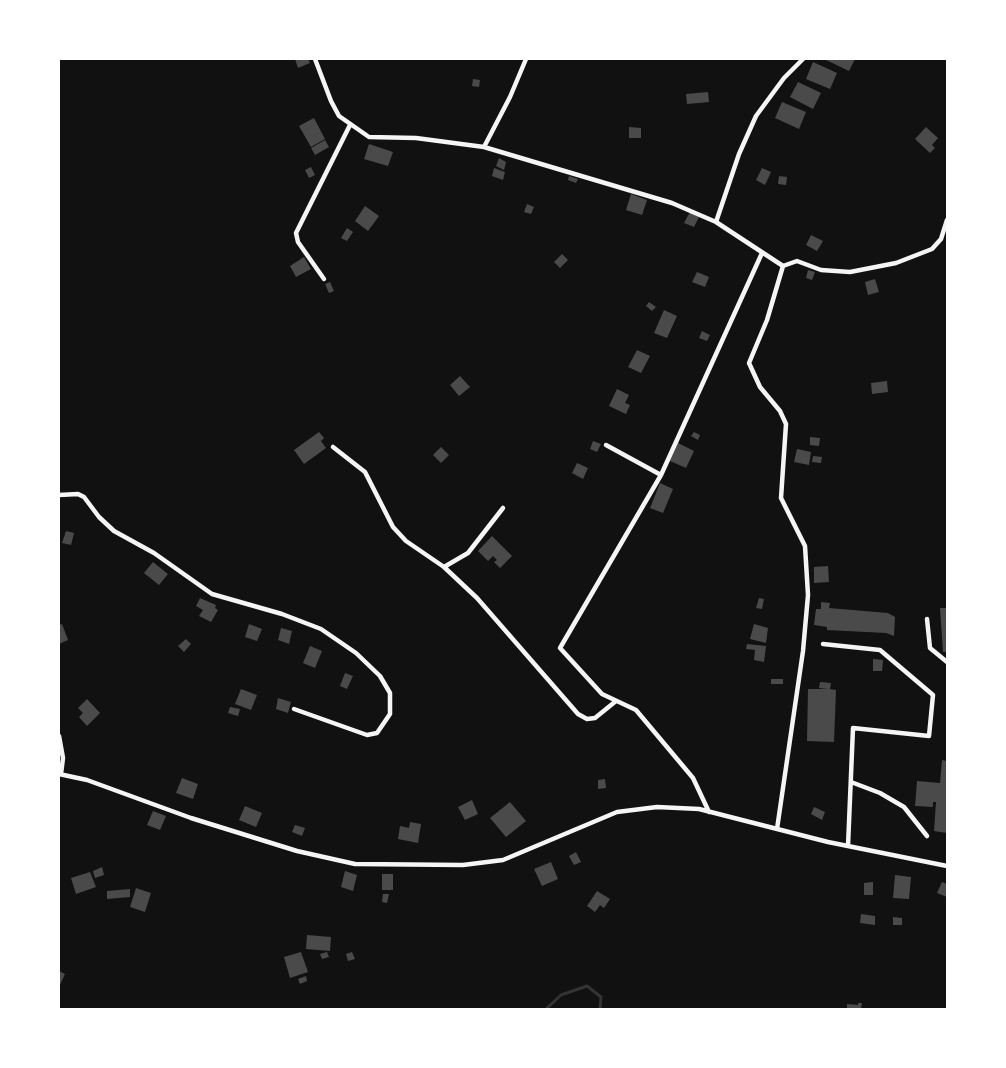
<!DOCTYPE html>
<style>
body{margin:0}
#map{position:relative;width:1006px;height:1068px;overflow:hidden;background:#111;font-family:"Archivo Narrow",sans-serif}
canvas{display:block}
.frame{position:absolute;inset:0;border:60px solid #fff;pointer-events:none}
</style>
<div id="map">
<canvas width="1006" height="1068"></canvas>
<div class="frame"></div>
</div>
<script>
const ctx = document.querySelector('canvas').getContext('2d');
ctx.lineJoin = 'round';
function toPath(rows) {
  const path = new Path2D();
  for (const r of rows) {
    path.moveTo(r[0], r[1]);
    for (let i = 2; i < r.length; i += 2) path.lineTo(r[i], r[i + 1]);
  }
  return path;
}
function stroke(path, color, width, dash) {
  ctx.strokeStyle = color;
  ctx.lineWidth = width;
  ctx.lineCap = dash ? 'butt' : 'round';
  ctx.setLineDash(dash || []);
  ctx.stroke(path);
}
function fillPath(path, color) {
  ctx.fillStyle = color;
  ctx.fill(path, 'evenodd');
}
const stream = toPath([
 [546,1009,561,995,587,986,601,997,600,1009]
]);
const building = toPath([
 [295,59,308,59,310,63,298,68],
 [824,59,855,59,849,71],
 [813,62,837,73,830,89,806,79],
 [473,79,480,80,479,87,472,86],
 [798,82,821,93,813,109,790,97],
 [708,92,709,102,687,104,686,94],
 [782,102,806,112,799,129,775,118],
 [314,118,325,139,311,147,299,126],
 [629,127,641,128,641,138,629,138],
 [926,127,938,138,932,145,935,148,930,153,915,139],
 [325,140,329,147,315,155,311,148],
 [369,144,393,152,388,166,364,159],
 [499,158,506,162,504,170,496,166],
 [311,167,315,175,309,178,305,170],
 [494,168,505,172,503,180,492,176],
 [762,168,771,172,765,185,756,180],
 [569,176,578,179,576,183,568,180],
 [779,176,787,177,786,185,778,184],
 [631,194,647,200,642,215,626,210],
 [527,204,534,207,531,214,524,212],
 [365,206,379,216,368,231,355,221],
 [690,212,699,217,694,227,684,223],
 [347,228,353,232,347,241,341,238],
 [811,235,823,241,817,251,806,245],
 [562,254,568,260,560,268,554,262],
 [304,257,311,269,296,277,290,266],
 [808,270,815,272,812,280,806,278],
 [697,272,709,277,705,287,692,282],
 [875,279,879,292,868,295,865,282],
 [330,282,334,291,329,293,325,284],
 [649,302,656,307,652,311,646,306],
 [664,310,677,316,667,338,654,333],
 [702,331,710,335,707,341,699,338],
 [637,350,650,356,641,373,628,367],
 [460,376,470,387,459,396,450,385],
 [887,381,888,392,872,394,871,383],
 [617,389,629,395,625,403,630,405,626,414,609,406],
 [319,432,324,438,321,441,326,448,304,464,294,450],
 [694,432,700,435,698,440,691,436],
 [810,437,820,438,819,446,810,445],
 [593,441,601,444,597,452,590,449],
 [678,443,694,451,686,468,670,461],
 [441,447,449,455,441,463,433,455],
 [797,449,811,452,809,465,794,462],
 [813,456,822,457,821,463,812,462],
 [577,463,588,468,583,479,572,473],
 [660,483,673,489,663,513,650,508],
 [66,531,74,533,71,545,62,543],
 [492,536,512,556,500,568,494,562,497,560,493,556,488,561,478,551],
 [153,562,168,574,159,585,144,573],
 [828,566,829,582,814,583,814,567],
 [200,598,216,605,215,608,218,610,211,622,199,616,203,610,196,606],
 [759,598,764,599,762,609,756,608],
 [821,602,830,603,829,608,888,613,895,617,894,636,886,633,827,630,827,627,814,625,816,609,821,609],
 [940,608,947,608,947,652,943,652],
 [62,624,68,640,59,644,59,625],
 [249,624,262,629,257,641,245,637],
 [754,624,768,628,766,643,750,639],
 [281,628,292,631,289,644,278,640],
 [186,639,191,644,184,652,178,646],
 [747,644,766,646,764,662,754,660,755,650,746,649],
 [310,646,322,651,315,668,303,663],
 [873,659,883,660,882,671,873,671],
 [345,673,353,676,347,689,340,686],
 [771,679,783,679,783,684,771,684],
 [820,682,831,683,830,689,836,690,834,742,807,741,808,689,828,689,819,688],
 [241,689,257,695,251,710,235,704],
 [278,698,291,702,288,713,276,709],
 [87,699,100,713,87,726,79,717,83,713,78,708],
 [230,707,240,709,238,716,228,713],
 [942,760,947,761,947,833,934,831,936,802,933,802,933,807,915,806,917,781,940,783],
 [182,778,198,784,193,799,176,793],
 [605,779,606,788,598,789,598,780],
 [472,800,478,814,465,820,458,807],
 [510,802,526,821,506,837,490,818],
 [245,806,262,813,256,827,239,820],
 [814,807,825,812,822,820,811,814],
 [153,811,166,816,160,830,147,825],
 [410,822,421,824,418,843,398,839,400,826,409,828],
 [295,825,305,828,302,836,292,832],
 [576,852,581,862,574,865,569,856],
 [551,862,558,879,542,886,534,869],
 [102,867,104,875,95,878,93,871],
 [345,871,357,875,353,891,341,887],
 [90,872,96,887,76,894,71,878],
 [382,874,393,874,393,890,382,890],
 [895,875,911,877,909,899,893,898],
 [873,882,873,895,864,895,864,883],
 [942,882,947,884,947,897,937,893],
 [136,888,151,893,145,912,130,907],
 [130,889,130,897,107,899,107,891],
 [597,891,610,899,604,908,600,905,595,912,587,906],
 [383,894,389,894,387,903,382,902],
 [861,914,875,916,875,925,860,923],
 [893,917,902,918,902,925,893,925],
 [307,935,331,937,330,951,306,949],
 [301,952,308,972,290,978,284,957],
 [327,952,329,957,322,959,320,954],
 [352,952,355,959,348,961,346,954],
 [59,971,65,974,59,987],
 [306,976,307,981,300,984,298,979],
 [858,1003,862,1003,861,1009,847,1009,847,1004,858,1005]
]);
const minor = toPath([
 [315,59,331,101,339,116,369,137,416,138,484,147,672,203,716,222,783,266,797,261,821,270,850,272,896,263,932,249,941,239,947,220],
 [484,147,510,97,526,59],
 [716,222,739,154,756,116,784,78,803,59],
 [324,279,298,242,296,233,350,125],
 [606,445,661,475],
 [333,447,365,472,393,527,406,541,444,567,477,598,578,714,587,719,595,718,616,701],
 [59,495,78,494,84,497,99,517,114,531,154,553,212,594,282,614,321,629,356,653,380,676,390,693,390,714,377,733,367,735,294,709],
 [444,567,468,553,503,508],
 [927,619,930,648,947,662],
 [823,644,880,650,933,695,929,736,853,728,848,846],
 [59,736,63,758,61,774],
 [59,774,87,780,191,818,297,851,355,864,463,865,503,860,617,812,657,807,699,809,828,842,947,866],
 [851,782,880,793,904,807,927,836],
 [709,812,693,778,636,710,602,694,560,648,661,475,762,253],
 [777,829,803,651,808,595,805,546,781,498,786,424,780,411,760,387,749,363,767,320,783,266]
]);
stroke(stream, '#333', 3);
fillPath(building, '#4a4a4a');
stroke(minor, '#f5f5f5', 4.5);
</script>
